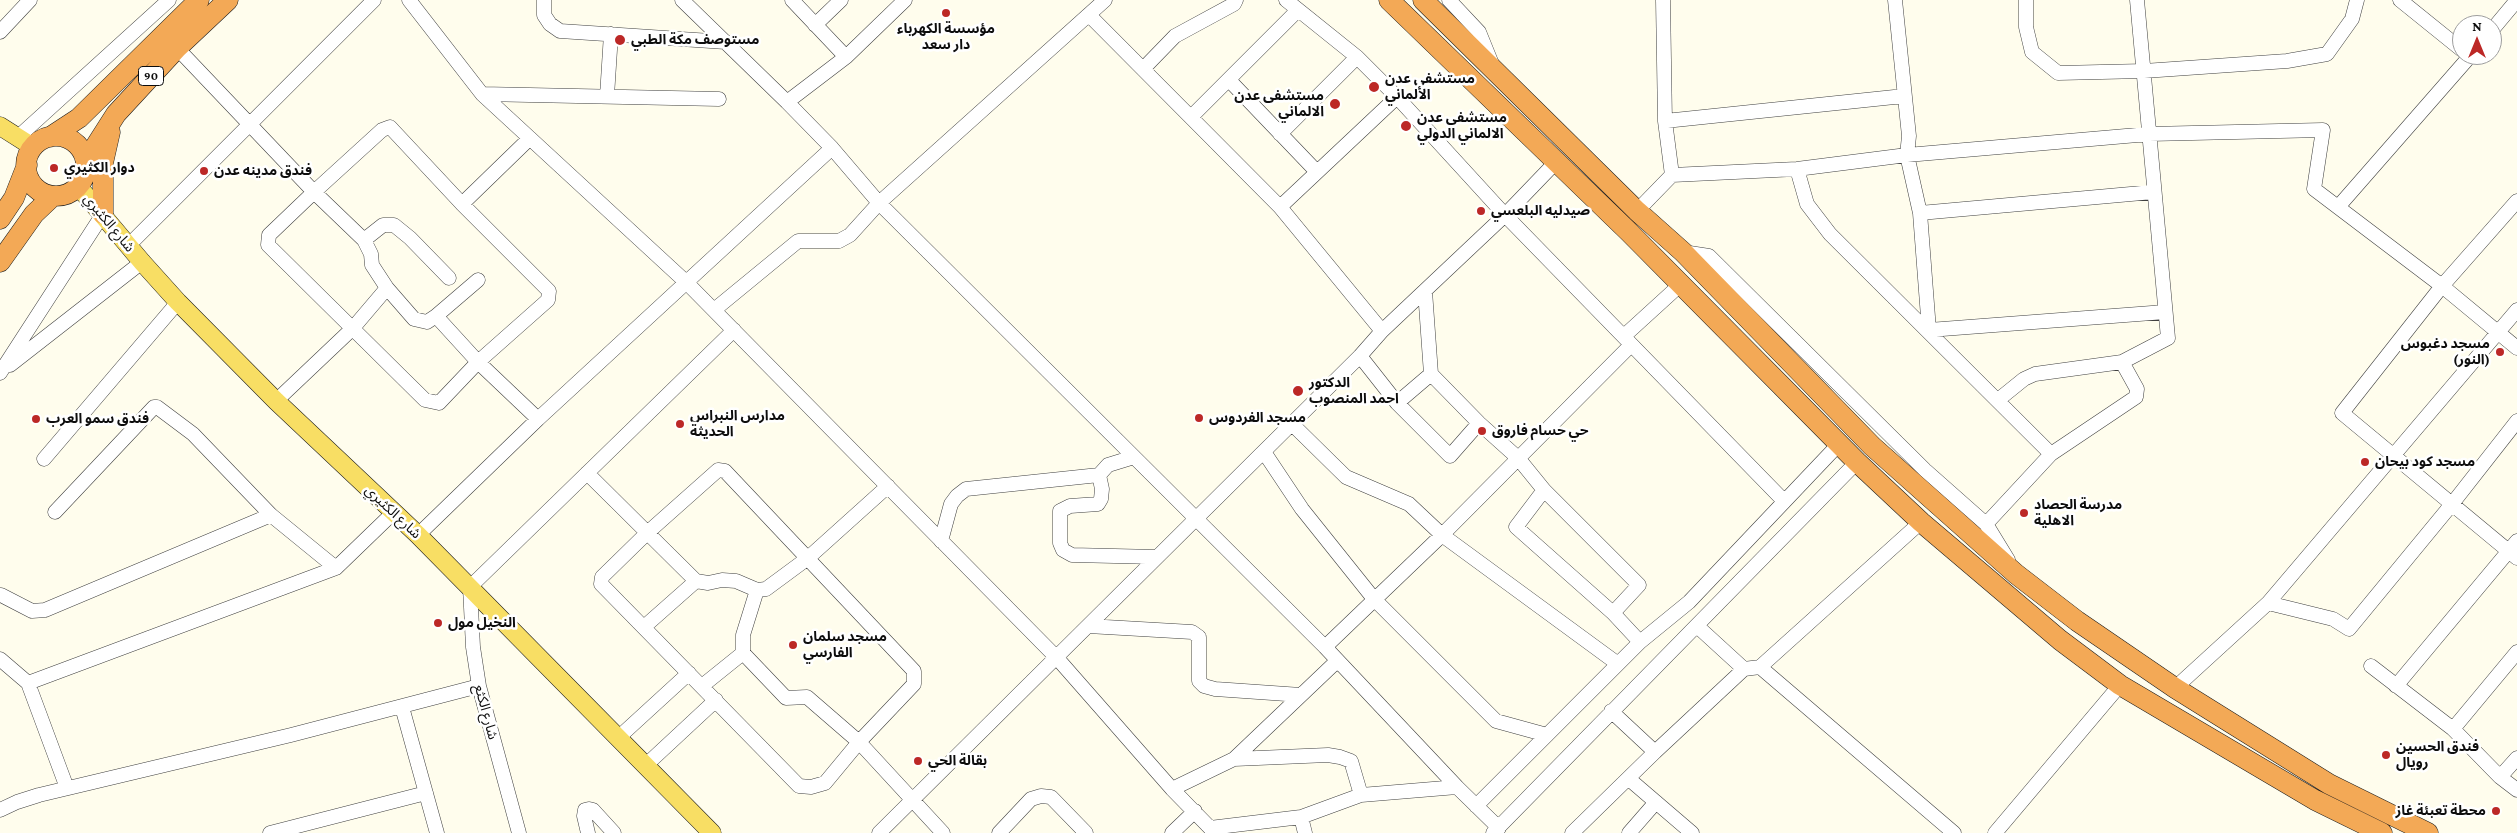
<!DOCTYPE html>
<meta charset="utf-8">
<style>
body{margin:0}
#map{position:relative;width:2517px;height:833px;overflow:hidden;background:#fffded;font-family:"Crimson Pro",serif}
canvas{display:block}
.north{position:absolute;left:2452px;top:15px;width:50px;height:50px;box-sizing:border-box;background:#fff;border:1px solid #9e9e9e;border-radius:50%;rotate:0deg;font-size:14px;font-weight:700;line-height:20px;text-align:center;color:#0d0d0d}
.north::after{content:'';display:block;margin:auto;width:18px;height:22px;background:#bc2826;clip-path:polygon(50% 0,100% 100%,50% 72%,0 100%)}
</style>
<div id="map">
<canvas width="2517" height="833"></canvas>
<div class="north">N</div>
</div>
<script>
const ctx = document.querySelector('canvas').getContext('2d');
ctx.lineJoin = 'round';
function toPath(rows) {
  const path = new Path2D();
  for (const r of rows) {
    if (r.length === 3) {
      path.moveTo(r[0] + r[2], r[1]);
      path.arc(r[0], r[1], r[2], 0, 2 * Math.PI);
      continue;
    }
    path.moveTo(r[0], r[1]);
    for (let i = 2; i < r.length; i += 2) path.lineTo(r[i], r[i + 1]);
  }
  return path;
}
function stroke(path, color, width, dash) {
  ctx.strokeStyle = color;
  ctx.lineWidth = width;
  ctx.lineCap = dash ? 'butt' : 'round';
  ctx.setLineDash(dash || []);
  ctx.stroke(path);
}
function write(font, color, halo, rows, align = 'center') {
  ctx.font = font + ' "Crimson Pro","Noto Sans Arabic",serif';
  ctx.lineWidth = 5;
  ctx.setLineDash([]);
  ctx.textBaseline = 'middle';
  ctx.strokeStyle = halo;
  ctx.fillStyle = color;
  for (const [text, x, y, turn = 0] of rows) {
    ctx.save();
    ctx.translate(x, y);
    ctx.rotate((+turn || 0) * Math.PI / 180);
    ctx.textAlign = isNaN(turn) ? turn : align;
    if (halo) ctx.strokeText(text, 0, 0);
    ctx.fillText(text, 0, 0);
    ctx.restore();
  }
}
const minor = toPath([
 [409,0,482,94,687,283,1057,658,1172,789,1215,833],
 [544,0,544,15,550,24,560,31,726,42],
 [682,0,787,102,832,148,879,203,1325,647,1457,787,1499,828],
 [792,0,846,57],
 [1286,0,1357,57,1397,97,1505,215,1784,501],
 [1449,0,1479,32,1492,64],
 [1663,0,1665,121,1672,175],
 [1895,0,1909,136,1907,155,1920,213,1929,330,2165,312],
 [2026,0,2026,27,2032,52,2058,73,2144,71,2287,61,2327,54,2352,19,2357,0],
 [2400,0,2462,50],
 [1089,15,1280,207,1382,331],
 [815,25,841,0],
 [2492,30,2517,0],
 [0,32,30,0],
 [177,48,314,192,364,240,371,254,372,265,387,288,414,319,427,322,436,316,478,362,538,419],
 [1143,69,1175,36,1234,4,1236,0],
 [1229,80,1317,172],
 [482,94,719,99],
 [607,96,611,34],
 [787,102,846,57,905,0],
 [1191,117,1297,11],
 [1665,121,1904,96],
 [390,127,462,204,549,291,548,300,478,362,439,403,425,400,268,245,269,235,314,192,382,130,390,127],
 [1280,134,1357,57],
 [17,138,169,0],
 [1797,169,1807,204,1830,234,2051,454,1986,524],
 [2517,201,2442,286,2342,413,2517,558],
 [462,204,529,139],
 [1280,207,1397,97],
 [2338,207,2471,55],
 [1637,211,1672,175,1797,169,1907,155,2149,134,2323,130,2314,189,2442,286,2517,348],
 [1920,213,2153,192],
 [364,240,383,225,394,225,410,238,449,278],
 [128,246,374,0],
 [1683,252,1709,256,1925,470,1986,524,2008,560],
 [1425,291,1431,374],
 [714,310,798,241,839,241,850,235,879,203,1105,0],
 [436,316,478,280],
 [1624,336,1680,285],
 [1360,356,1397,403,1450,456,1479,423],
 [10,365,142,262],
 [0,373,103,214],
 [1998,400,2024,379,2035,374,2122,362,2168,338,2137,0],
 [276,401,353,328,387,288],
 [1397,403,1431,374,1479,423,1518,458,1544,490,1639,585,1613,613],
 [1291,423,1346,477,1409,504,1442,535,1618,664],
 [1264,452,1302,509,1374,599,1496,721,1547,735],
 [2051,454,2136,397,2137,389,2122,362],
 [44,459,178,302],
 [718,470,725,471,914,671,914,684,859,742,825,783,811,787,799,786,601,584,602,577,646,534,718,470],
 [587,473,696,581,708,583,722,580,736,581,757,590,766,589,808,558,888,486],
 [1099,475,1102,489,1101,499,1098,504,1070,506,1060,511,1060,543,1063,550,1072,555,1157,557],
 [1544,490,1516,527,1613,613,1640,642],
 [55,512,154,407,157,407,193,434,271,515,336,568],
 [418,535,538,419,832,148],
 [941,541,951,504,957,496,966,489,1099,475,1108,465,1134,457],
 [757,590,743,635,743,653,786,698,807,697,859,742,943,833],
 [1,595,32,611,45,610,271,515],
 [2268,603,2517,310],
 [1088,626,1192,632,1199,637,1199,681,1204,686,1215,689,1301,695],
 [1697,626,1744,669],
 [644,627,696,581],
 [1325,647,1442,535,1631,345],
 [0,659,28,683,67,788],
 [2371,666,2453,729,2500,777,2517,790],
 [1760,667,1954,833],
 [28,683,336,568,393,513],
 [702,686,743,653],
 [2396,686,2517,541],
 [2175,688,2268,603,2333,619,2349,629,2452,504,2517,421],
 [402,707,437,833],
 [1611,711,1655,752],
 [2453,729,2517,652],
 [618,738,689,673],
 [1234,759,1328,755,1340,757,1351,761,1361,795],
 [645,766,716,700],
 [2500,777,2517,758],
 [1629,779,1692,833],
 [1172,789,1234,759,1337,661],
 [1476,806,1640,642,1689,602,1839,444],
 [0,810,17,802,39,795,291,735,479,686],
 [1301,817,1305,833],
 [1210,828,1301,817,1361,795,1457,787],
 [270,833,426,793],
 [519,833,479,686,473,647,470,587,734,330],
 [588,833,584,816,585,810,589,809,593,810,614,833],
 [879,833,1360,356,1382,331,1505,215,1555,163],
 [999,833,1031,799,1041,796,1051,797,1086,833],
 [1172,833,1195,811],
 [1493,833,1857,462],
 [1572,833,1655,752,1744,669,1760,667,1921,522],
 [1629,833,1656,802],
 [1995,833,2120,685]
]);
const major = toPath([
 [0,126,33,147],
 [78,186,142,262,178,302,276,401,418,535,712,833]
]);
const highway = toPath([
 [1389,0,1629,232,1857,462,1921,522,2060,640,2120,685,2315,800,2382,833],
 [1423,0,1637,211,1683,252,1872,446,2016,574,2077,621,2175,688,2329,784,2428,833],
 [56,166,30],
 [50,137,79,118,199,0],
 [86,161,116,114,177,48,228,0],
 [103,214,103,163,110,132],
 [0,219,14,198,27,165],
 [0,262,34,214,53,196]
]);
const markers = [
 [946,13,5,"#bc2826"],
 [620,40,6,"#bc2826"],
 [1374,87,6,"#bc2826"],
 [1335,104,6,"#bc2826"],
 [1406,126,6,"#bc2826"],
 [54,168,5,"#bc2826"],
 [204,171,5,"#bc2826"],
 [1481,211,5,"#bc2826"],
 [2500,352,5,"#bc2826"],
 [1298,391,6,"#bc2826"],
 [1199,418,5,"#bc2826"],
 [36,419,5,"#bc2826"],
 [680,424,5,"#bc2826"],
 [1482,431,5,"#bc2826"],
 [2365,462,5,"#bc2826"],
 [2024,513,5,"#bc2826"],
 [438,623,5,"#bc2826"],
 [793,645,5,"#bc2826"],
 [2386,755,5,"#bc2826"],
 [918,761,5,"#bc2826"],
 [2496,811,5,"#bc2826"]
];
const shields = [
 [151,76,25]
];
const shieldNames = [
 ["90",151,76]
];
const poiNames = [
 ["مؤسسة الكهرباء",946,29,"center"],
 ["دار سعد",946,45,"center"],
 ["مستوصف مكة الطبي",631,40],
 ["مستشفى عدن",1385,79],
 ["الألماني",1385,95],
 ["مستشفى عدن",1324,96,"right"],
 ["الالماني",1324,112,"right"],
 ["مستشفى عدن",1417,118],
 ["الالماني الدولي",1417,134],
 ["دوار الكثيري",64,168],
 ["فندق مدينه عدن",214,171],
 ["صيدليه البلعسي",1491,211],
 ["مسجد دغبوس",2490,344,"right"],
 ["(النور)",2490,360,"right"],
 ["الدكتور",1309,383],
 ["احمد المنصوب",1309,399],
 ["مدارس النبراس",690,416],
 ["الحديثة",690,432],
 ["مسجد الفردوس",1209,418],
 ["فندق سمو العرب",46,419],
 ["حي حسام فاروق",1492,431],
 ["مسجد كود بيحان",2375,462],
 ["مدرسة الحصاد",2034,505],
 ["الاهلية",2034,521],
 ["النخيل مول",448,623],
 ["مسجد سلمان",803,637],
 ["الفارسي",803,653],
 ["فندق الحسين",2396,747],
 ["رويال",2396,763],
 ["بقالة الحي",928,761],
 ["محطة تعبئة غاز",2486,811,"right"]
];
const streetNames = [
 ["شارع الكثيري",109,223,50],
 ["شارع الكثيري",393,512,43],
 ["شارع الكثع",486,712,75]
];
stroke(minor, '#404040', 15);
stroke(major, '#1e1e1e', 19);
stroke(highway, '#1e1e1e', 21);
stroke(minor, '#fff', 14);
stroke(major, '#f8de64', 18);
stroke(highway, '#f3a956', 20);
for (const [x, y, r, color] of markers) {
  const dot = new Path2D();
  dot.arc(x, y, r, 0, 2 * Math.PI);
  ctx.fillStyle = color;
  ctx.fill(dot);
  stroke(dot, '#fff', 2);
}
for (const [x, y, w] of shields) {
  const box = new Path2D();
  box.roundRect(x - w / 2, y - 9.5, w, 19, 4);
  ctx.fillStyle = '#fff';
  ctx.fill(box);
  stroke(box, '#0d0d0d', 1);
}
write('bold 12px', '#0d0d0d', null, shieldNames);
write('bold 14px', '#0d0d0d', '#fff', poiNames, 'left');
write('14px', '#0d0d0d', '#fff', streetNames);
</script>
